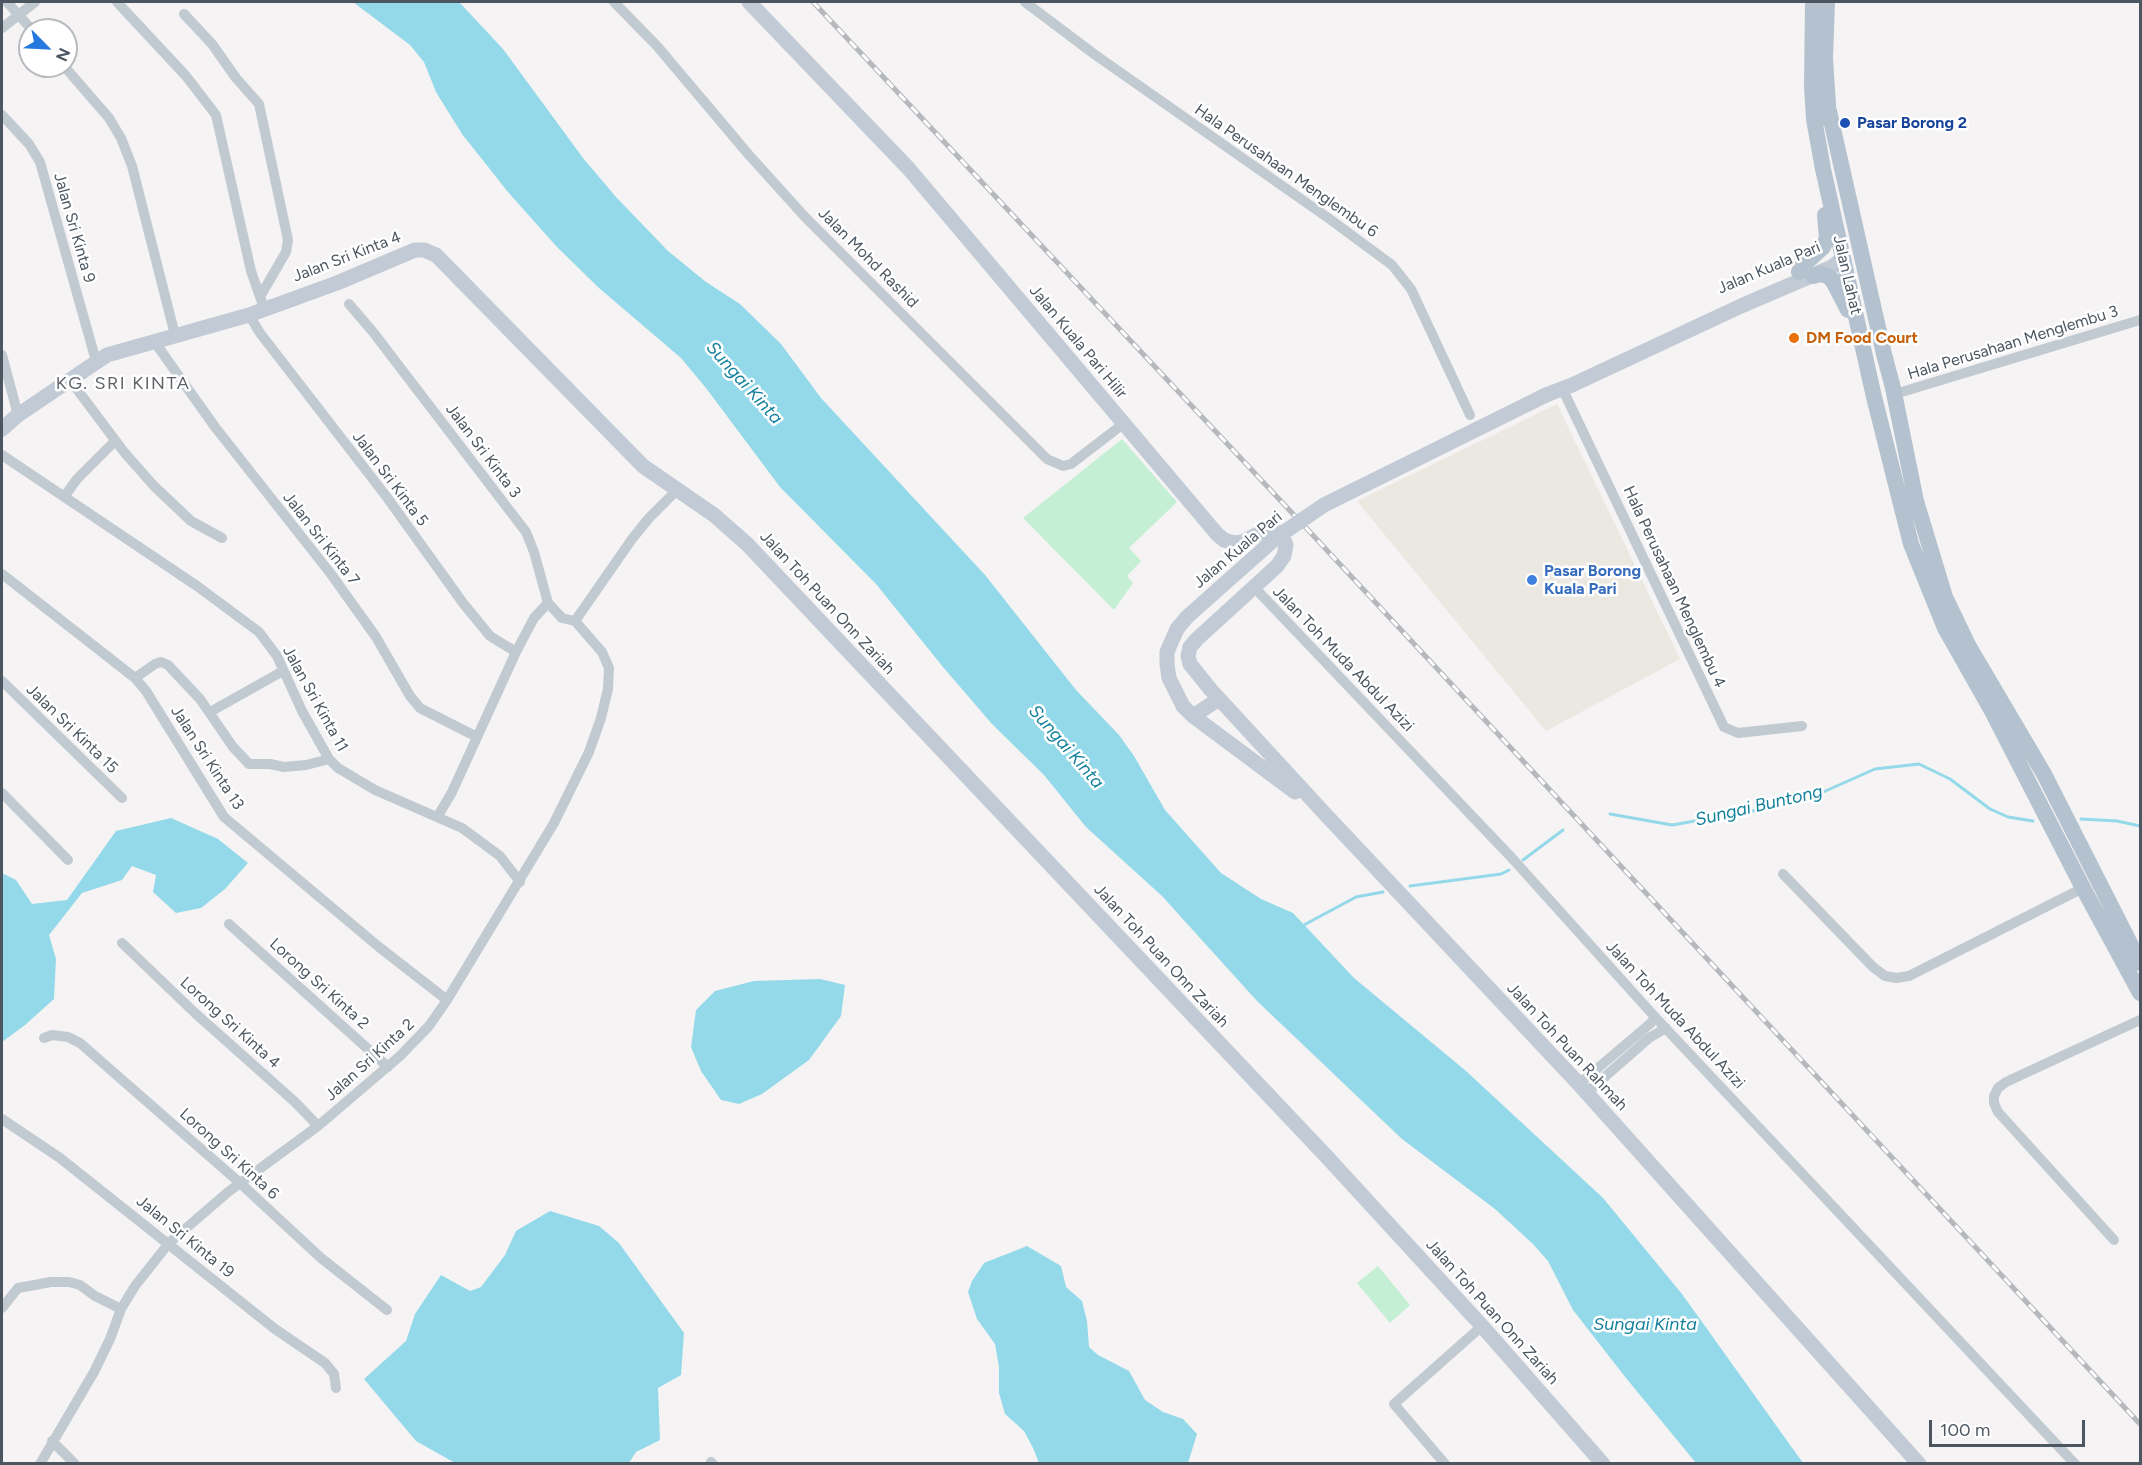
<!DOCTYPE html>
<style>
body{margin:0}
#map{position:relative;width:2142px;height:1465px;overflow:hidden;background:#f5f3f3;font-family:Figtree,sans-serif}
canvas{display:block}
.frame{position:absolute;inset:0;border:3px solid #4b5660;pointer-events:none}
.north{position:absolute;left:18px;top:18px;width:60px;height:60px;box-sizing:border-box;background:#fff;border:2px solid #b7bbbf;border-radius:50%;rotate:114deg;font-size:16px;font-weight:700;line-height:24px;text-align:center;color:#4b5660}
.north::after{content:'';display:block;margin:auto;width:21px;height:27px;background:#2478de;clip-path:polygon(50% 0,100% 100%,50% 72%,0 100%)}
.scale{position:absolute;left:1929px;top:1420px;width:156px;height:27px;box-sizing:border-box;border:3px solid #4b5660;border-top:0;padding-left:8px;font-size:18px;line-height:21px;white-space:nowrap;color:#4b5660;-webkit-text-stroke:4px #fff;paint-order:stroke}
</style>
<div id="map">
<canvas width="2142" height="1465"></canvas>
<div class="frame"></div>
<div class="north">N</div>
<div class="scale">100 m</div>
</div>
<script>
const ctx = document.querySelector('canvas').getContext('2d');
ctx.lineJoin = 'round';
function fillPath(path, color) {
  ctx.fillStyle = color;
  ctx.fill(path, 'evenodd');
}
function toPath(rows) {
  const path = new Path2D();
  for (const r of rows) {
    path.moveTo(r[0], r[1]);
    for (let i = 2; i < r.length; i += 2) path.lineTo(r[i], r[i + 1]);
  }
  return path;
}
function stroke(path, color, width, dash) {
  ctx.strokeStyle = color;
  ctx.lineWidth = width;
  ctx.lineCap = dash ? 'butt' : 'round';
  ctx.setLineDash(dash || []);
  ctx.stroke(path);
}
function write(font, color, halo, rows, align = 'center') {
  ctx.font = font + ' Figtree,sans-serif';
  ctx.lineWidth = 5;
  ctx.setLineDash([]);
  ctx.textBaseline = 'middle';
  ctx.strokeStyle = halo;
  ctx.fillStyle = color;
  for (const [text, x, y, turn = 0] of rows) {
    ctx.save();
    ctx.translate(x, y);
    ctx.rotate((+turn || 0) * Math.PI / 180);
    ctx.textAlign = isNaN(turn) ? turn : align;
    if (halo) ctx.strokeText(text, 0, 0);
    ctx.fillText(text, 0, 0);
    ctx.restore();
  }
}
const commercial = toPath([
 [1557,404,1680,659,1546,731,1357,501]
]);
const green = toPath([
 [1122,439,1177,502,1129,548,1141,561,1127,576,1133,583,1114,610,1023,518],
 [1378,1266,1410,1305,1390,1323,1357,1283]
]);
const water = toPath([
 [353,2,460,3,503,49,583,158,616,197,668,251,706,282,740,304,781,344,821,398,985,575,1076,690,1119,735,1134,756,1165,810,1221,873,1261,899,1293,913,1354,978,1466,1071,1603,1198,1682,1294,1803,1463,1696,1463,1626,1378,1573,1310,1548,1261,1533,1244,1495,1209,1402,1139,1257,1001,1162,896,1086,827,1044,775,992,724,943,667,876,584,780,487,706,388,681,358,599,288,557,247,508,192,462,134,436,92,424,62,410,45],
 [171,818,218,839,248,863,225,889,201,908,176,913,153,892,156,875,132,866,122,880,82,893,49,935,56,959,54,999,25,1025,2,1042,2,873,16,880,32,904,67,900,116,831],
 [820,979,845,985,841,1016,809,1060,762,1094,739,1104,721,1100,701,1071,691,1047,696,1010,715,991,754,981],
 [550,1211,599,1226,619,1243,684,1333,681,1375,658,1388,660,1440,636,1452,629,1463,455,1463,416,1441,364,1379,406,1341,415,1314,441,1275,470,1291,481,1287,505,1255,516,1231],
 [1027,1246,1061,1266,1066,1287,1082,1301,1087,1321,1089,1347,1098,1355,1129,1371,1145,1400,1163,1412,1183,1419,1197,1434,1188,1463,1039,1463,1033,1448,1024,1431,1005,1414,999,1393,999,1367,995,1344,977,1319,968,1292,972,1281,984,1263]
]);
const stream = toPath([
 [1610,814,1672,825,1753,811,1821,793,1875,769,1919,764,1950,779,1990,809,2008,817,2033,821],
 [2081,819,2117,821,2140,826],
 [1523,860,1563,830],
 [1410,886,1501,874,1509,870],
 [1302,926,1356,897,1383,892]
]);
const street = toPath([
 [7,2,32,30],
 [117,2,186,76,216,115,251,271,264,308],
 [614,2,657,46,749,155,805,217,1047,459,1063,466,1071,464,1123,424],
 [1025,2,1094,54,1331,220,1392,265,1411,289,1470,415],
 [184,14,212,44,236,78,259,104,288,240,286,252,261,295],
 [2,28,35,2],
 [64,66,109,118,121,138,132,166,175,335],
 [2,115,29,144,40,162,96,361],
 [349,304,373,332,526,532,534,552,548,603,562,618,575,621],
 [249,315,260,333,386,496,463,603,490,636,516,652],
 [154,341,215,427,331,574,376,637,410,696,420,708,477,737],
 [2,355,18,415],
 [70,380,124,452,154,486,191,521,222,538],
 [1562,388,1724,727,1738,733,1802,726],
 [1895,394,2140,320],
 [2,455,197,586,259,632,277,656,302,711,329,759,338,768,375,790,462,828,500,856,520,882],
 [64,497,77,479,115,441],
 [2,574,135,678,146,691,224,817,379,947,447,1000],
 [1253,586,1511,857,1655,1017,2075,1464],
 [575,621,632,539,649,518,677,490],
 [135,678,155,664,161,662,168,665,200,699,233,747,249,764,270,764,284,767,306,765,329,759],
 [2,681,122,798],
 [210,712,283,671],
 [2,793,68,860],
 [438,816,452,792,516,652,534,618,548,603],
 [1783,874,1873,967,1885,976,1896,978,1909,976,2083,888],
 [229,924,388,1067],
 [122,943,195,1013,295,1102,318,1126],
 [44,1038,52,1035,68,1037,80,1043,240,1183,321,1258,387,1310],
 [1577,1082,1585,1079,1651,1023,1655,1017],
 [1590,1097,1592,1088,1649,1038,1666,1028],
 [2,1119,60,1158,275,1329,325,1363,334,1374,336,1388],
 [2114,1240,1998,1112,1994,1103,1994,1096,1998,1088,2006,1082,2140,1020],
 [2,1308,18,1288,51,1282,69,1282,80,1285,95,1296,121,1309],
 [52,1441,75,1464],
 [711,1462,713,1464],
 [40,1464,94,1372,110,1339,121,1309,135,1286,169,1243,228,1192,318,1126,400,1056,429,1026,447,1000,554,823,589,752,601,718,608,689,609,668,602,652,575,621],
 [1445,1464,1394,1404,1482,1326]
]);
const secondary = toPath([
 [749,2,909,169,1217,534,1224,540,1234,543,1242,542,1268,529,1281,533,1286,545,1284,556,1277,566,1197,639,1190,647,1188,656,1190,664,1211,690,1326,815,1577,1082,1919,1464],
 [1546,395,1572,385,1741,306,1832,267,1843,258],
 [2,429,18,415,107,355,249,315,337,283,415,250,424,250,436,255,643,466,714,515,747,544,1327,1157,1482,1326,1603,1464],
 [1183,706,1193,716,1295,792],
 [1193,716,1219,699]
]);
const primary = toPath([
 [1813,2,1812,87,1814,119,1823,169,1874,397,1911,544,1945,628,1992,711,2083,888,2140,993],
 [1827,2,1825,58,1829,120],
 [1829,111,1884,354,1893,388,1916,501,1945,597,1968,645,2044,774,2140,963],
 [1799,272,1802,266,1823,247,1827,238,1825,215],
 [1813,276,1820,274,1828,276,1833,281,1848,310]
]);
const rail = toPath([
 [813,2,1309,531,2140,1424]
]);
const secondaryBridge = toPath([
 [1183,706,1169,678,1167,664,1167,652,1177,629,1187,617,1277,537,1324,505,1546,395]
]);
const markers = [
 [1845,123,6,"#1a4fb4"],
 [1794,338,6,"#e8710a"],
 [1532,580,6,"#3f7fe0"]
];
const transitNames = [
 ["Pasar Borong 2",1857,123]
];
const streetNames = [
 ["Hala Perusahaan Menglembu 6",1286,171,35],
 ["Jalan Sri Kinta 9",74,228,74],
 ["Jalan Sri Kinta 4",347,257,-21],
 ["Jalan Mohd Rashid",868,258,45],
 ["Jalan Kuala Pari",1769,268,-23],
 ["Jalan Lahat",1847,275,77],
 ["Jalan Kuala Pari Hilir",1078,342,50],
 ["Hala Perusahaan Menglembu 3",2013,343,-17],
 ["Jalan Sri Kinta 3",483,451,53],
 ["Jalan Sri Kinta 5",390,479,53],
 ["Jalan Sri Kinta 7",321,539,52],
 ["Jalan Kuala Pari",1238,550,-40],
 ["Hala Perusahaan Menglembu 4",1674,587,65],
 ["Jalan Toh Puan Onn Zariah",827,603,47],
 ["Jalan Toh Muda Abdul Azizi",1343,659,46],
 ["Jalan Sri Kinta 11",315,699,61],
 ["Jalan Sri Kinta 15",72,729,44],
 ["Jalan Sri Kinta 13",207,758,57],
 ["Jalan Toh Puan Onn Zariah",1161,956,47],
 ["Lorong Sri Kinta 2",319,984,42],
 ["Jalan Toh Muda Abdul Azizi",1675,1015,47],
 ["Lorong Sri Kinta 4",230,1023,42],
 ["Jalan Toh Puan Rahmah",1567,1047,47],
 ["Jalan Sri Kinta 2",370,1060,-42],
 ["Lorong Sri Kinta 6",229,1154,42],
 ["Jalan Sri Kinta 19",185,1237,39],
 ["Jalan Toh Puan Onn Zariah",1492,1312,48]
];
const foodNames = [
 ["DM Food Court",1806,338]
];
const shopNames = [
 ["Pasar Borong",1544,571],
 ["Kuala Pari",1544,589]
];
const waterNames = [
 ["Sungai Kinta",744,383,48],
 ["Sungai Kinta",1066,747,49],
 ["Sungai Buntong",1759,806,-13],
 ["Sungai Kinta",1645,1325]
];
const neighbourhoodNames = [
 ["KG. SRI KINTA",123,384]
];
fillPath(commercial, '#eae8e1');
fillPath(green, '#c5efd4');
fillPath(water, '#94d9e9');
stroke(stream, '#94d9e9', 3);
stroke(street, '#c1cad1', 10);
stroke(secondary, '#c2cbd5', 15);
stroke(primary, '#b4c2cf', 16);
stroke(rail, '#b5b8bc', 5);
stroke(rail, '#fff', 3, [9]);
stroke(secondaryBridge, '#c2cbd5', 15);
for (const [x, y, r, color] of markers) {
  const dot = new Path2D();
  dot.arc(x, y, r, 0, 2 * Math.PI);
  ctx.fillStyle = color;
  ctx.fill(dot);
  stroke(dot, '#fff', 2);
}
write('bold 16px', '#164399', '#fff', transitNames, 'left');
write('16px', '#4b5660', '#fff', streetNames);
write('bold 16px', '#c56008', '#fff', foodNames, 'left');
write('bold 16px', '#366cbe', '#fff', shopNames, 'left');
write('italic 18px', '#13819b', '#fff', waterNames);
ctx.letterSpacing = '1.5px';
write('18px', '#5f6367', '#fff', neighbourhoodNames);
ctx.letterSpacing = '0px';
</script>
